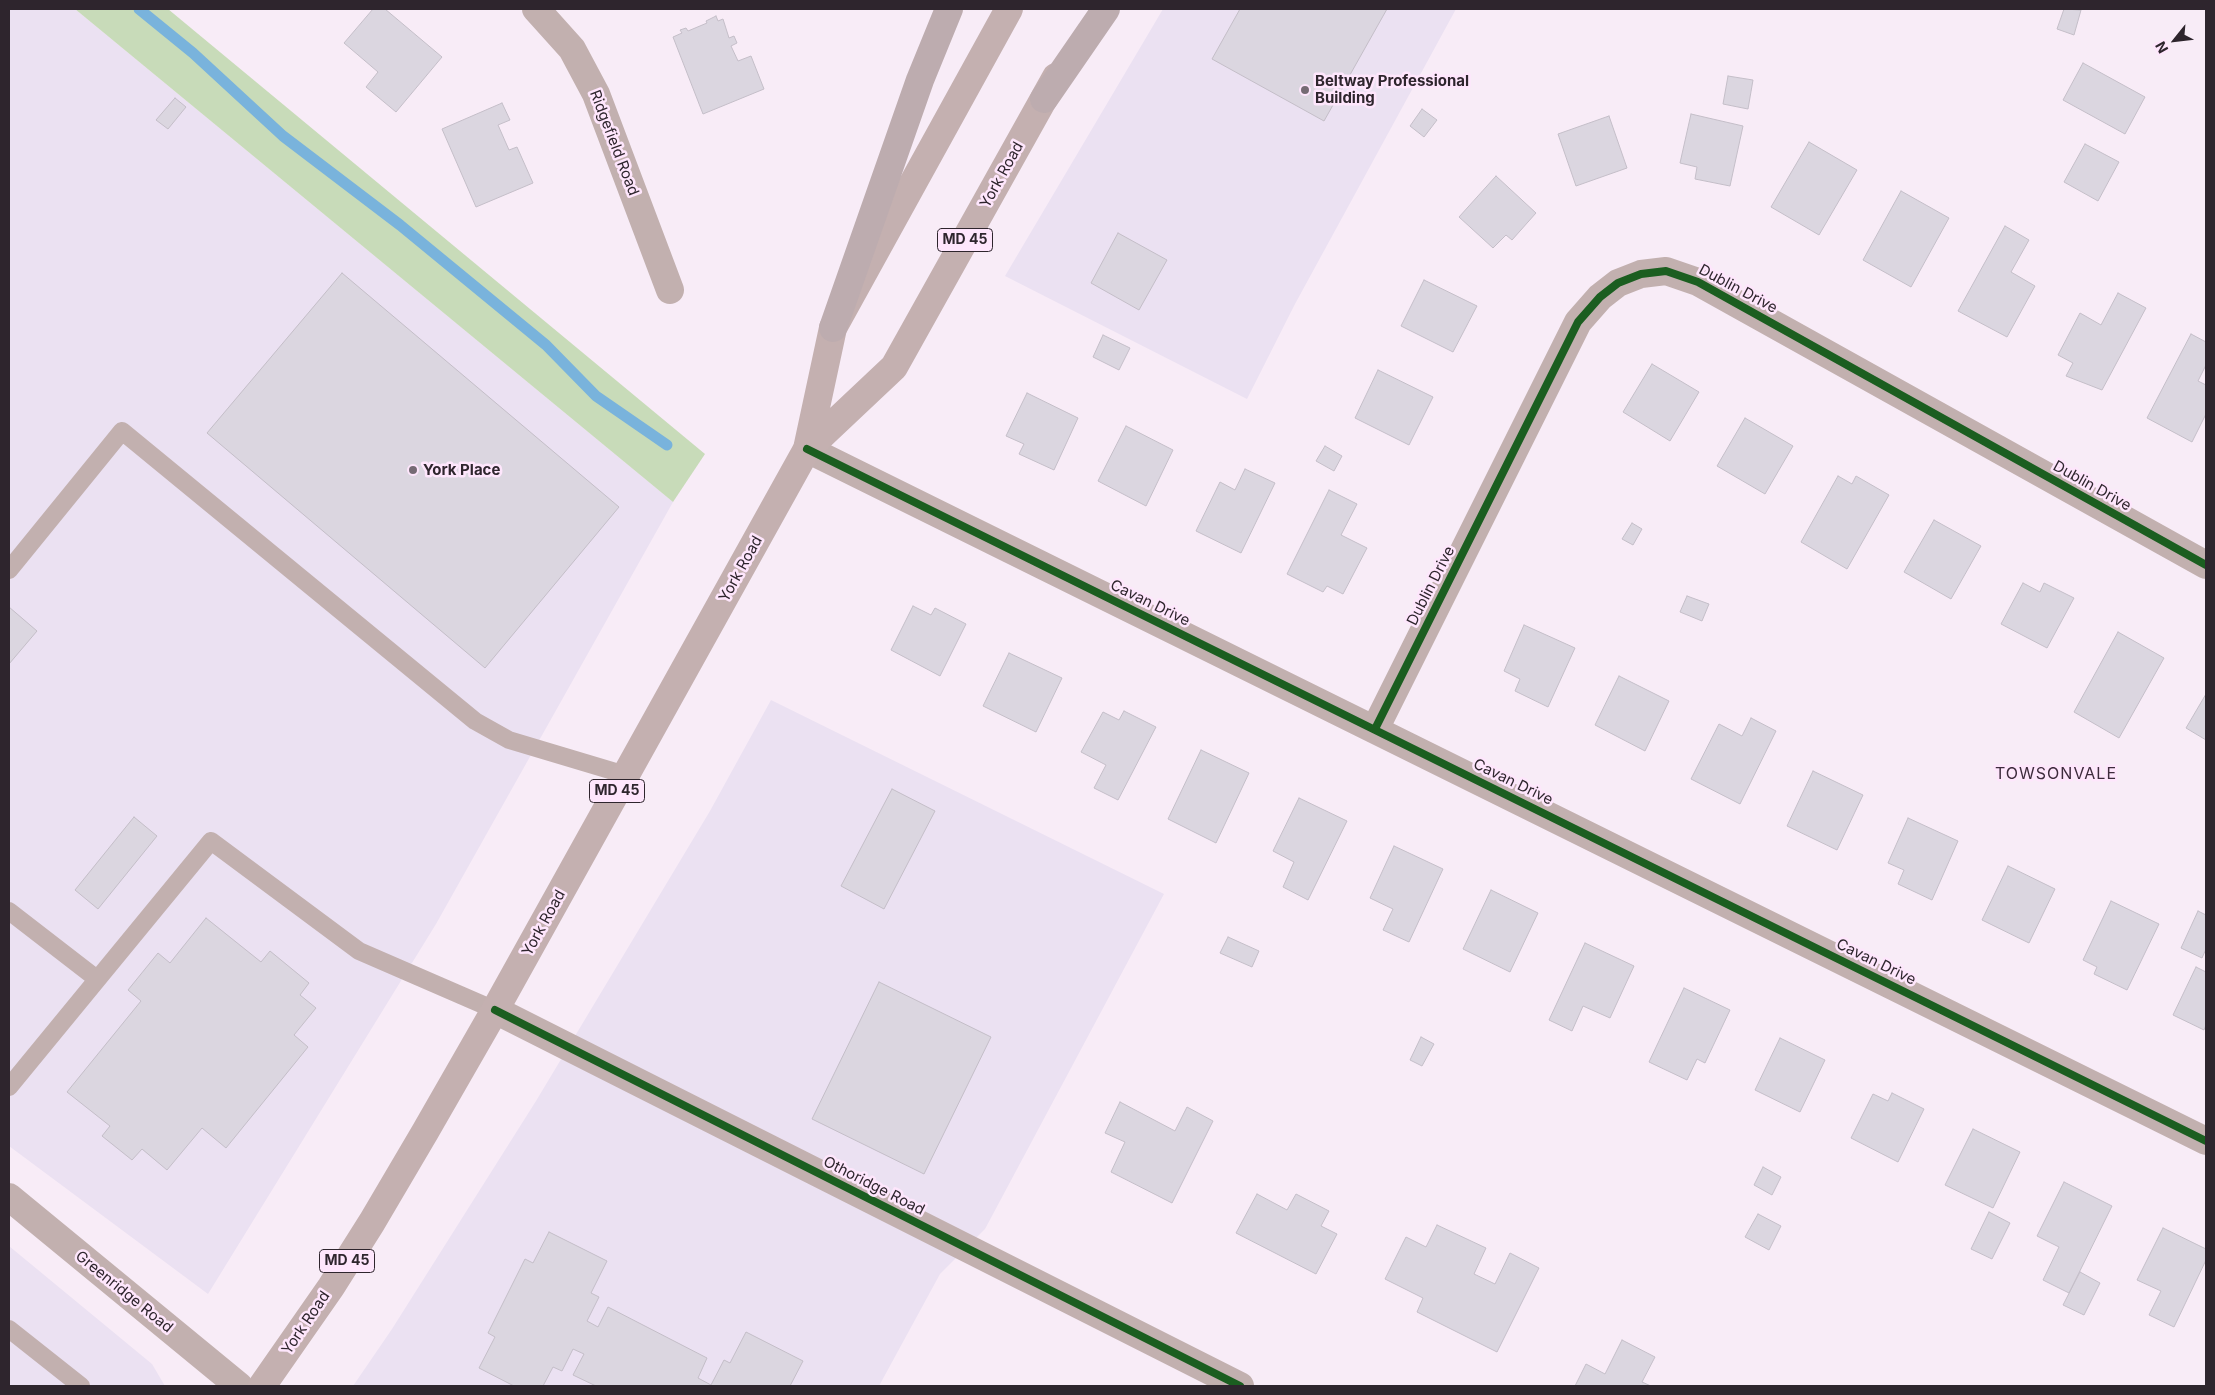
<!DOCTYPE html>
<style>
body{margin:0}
#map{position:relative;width:2215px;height:1395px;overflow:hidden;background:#f8ecf7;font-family:Inter,sans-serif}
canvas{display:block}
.frame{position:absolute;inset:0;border:10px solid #2e252d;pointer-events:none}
.north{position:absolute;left:2150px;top:15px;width:50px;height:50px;-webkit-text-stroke:4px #fee6fc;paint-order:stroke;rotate:241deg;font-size:14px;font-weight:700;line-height:20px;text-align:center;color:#2e252d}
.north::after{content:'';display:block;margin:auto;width:18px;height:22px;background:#2e252d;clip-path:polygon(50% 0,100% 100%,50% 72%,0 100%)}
</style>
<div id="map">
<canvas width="2215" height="1395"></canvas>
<div class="frame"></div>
<div class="north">N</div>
</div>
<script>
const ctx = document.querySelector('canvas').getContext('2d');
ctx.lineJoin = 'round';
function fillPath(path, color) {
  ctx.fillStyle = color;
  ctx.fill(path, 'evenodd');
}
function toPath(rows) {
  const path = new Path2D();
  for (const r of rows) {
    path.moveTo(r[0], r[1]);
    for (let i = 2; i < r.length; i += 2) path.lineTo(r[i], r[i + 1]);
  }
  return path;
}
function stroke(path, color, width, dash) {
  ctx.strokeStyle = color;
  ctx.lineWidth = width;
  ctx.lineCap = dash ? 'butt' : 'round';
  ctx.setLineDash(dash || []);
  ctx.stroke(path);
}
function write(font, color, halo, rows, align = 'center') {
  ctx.font = font + ' Inter,sans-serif';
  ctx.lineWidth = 5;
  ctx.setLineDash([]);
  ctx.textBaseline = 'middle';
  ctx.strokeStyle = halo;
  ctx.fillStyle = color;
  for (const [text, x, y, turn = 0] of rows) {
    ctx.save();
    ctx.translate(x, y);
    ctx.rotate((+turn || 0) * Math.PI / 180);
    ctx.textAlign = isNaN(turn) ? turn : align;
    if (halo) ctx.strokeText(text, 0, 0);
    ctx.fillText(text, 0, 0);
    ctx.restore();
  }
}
const commercial = toPath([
 [9,9,75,9,673,502,436,924,208,1294,9,1146],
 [1163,9,1456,9,1295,304,1247,399,1005,276],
 [771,700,1164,894,985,1229,940,1274,879,1386,353,1386,392,1329,536,1101,710,811],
 [9,1246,152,1364,165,1386,9,1386]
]);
const green = toPath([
 [75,9,168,9,705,454,673,502]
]);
const stream = toPath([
 [139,9,193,53,283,136,400,225,546,345,596,396,667,445]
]);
const building = toPath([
 [373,9,385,9,442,57,396,112,366,87,378,72,344,43,373,9],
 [1240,9,1387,9,1324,121,1212,59,1240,9],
 [2064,9,2081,10,2074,35,2057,29,2064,9],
 [716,16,718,21,723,19,729,38,734,36,737,43,731,46,738,61,751,56,764,89,703,114,673,37,682,33,680,30,686,28,688,31,707,23,706,21,716,16],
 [2083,63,2145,97,2125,134,2063,100,2083,63],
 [1728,76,1753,80,1748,109,1723,104,1728,76],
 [175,98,186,107,168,129,156,120,175,98],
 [502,103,510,120,498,125,509,150,517,147,533,183,476,207,442,129,502,103],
 [1422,109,1437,120,1424,137,1410,126,1422,109],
 [1691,114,1743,126,1730,186,1695,179,1697,167,1680,163,1691,114],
 [1609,116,1627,168,1576,186,1558,134,1609,116],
 [1809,142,1857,170,1819,235,1771,207,1809,142],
 [2085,144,2119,162,2098,201,2064,182,2085,144],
 [1496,176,1536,213,1512,240,1506,235,1493,248,1459,217,1496,176],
 [1901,191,1949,218,1911,287,1863,260,1901,191],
 [2005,226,2029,240,2011,272,2035,286,2007,337,1958,311,2005,226],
 [1118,233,1167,260,1139,310,1091,283,1118,233],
 [342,273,619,507,485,668,207,433,342,273],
 [1424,280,1477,306,1453,352,1401,326,1424,280],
 [2118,293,2146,308,2102,390,2066,376,2073,363,2058,355,2080,313,2101,325,2118,293],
 [2191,334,2206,342,2206,365,2198,381,2206,385,2206,414,2192,442,2147,418,2191,334],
 [1103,335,1130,348,1119,370,1093,357,1103,335],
 [1652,364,1699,392,1670,441,1623,412,1652,364],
 [1378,370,1433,397,1409,445,1355,418,1378,370],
 [1027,393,1078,418,1054,470,1019,454,1024,444,1006,436,1027,393],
 [1745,418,1793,446,1765,494,1717,466,1745,418],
 [1126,426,1173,450,1146,506,1098,481,1126,426],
 [1325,446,1342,456,1334,471,1316,461,1325,446],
 [1245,469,1275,483,1241,553,1196,531,1220,482,1235,490,1245,469],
 [1838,476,1852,484,1856,476,1889,495,1847,569,1801,542,1838,476],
 [1329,490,1357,504,1341,535,1367,548,1343,594,1327,586,1323,592,1287,574,1329,490],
 [1934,520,1981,546,1951,599,1904,572,1934,520],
 [1632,523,1642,529,1633,545,1622,539,1632,523],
 [2023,583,2040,592,2044,583,2074,598,2047,648,2001,624,2023,583],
 [1687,596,1709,604,1702,621,1680,612,1687,596],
 [913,606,931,615,935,608,966,624,940,676,891,650,913,606],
 [9,607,37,631,9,664,9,607],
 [1524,625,1575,648,1548,707,1515,691,1520,679,1504,671,1524,625],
 [2118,632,2164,658,2119,738,2074,712,2118,632],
 [1009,653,1062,678,1036,732,983,706,1009,653],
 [1619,676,1669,701,1645,751,1595,725,1619,676],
 [2206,694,2206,740,2186,728,2206,694],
 [1124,711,1156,727,1118,800,1094,788,1106,765,1081,752,1103,712,1119,720,1124,711],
 [1751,718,1776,731,1740,804,1691,779,1719,724,1742,736,1751,718],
 [1201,750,1249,773,1216,843,1168,819,1201,750],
 [1813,771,1863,795,1837,850,1787,826,1813,771],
 [892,789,935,811,884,909,841,886,892,789],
 [1299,798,1347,821,1308,900,1283,887,1294,862,1273,851,1299,798],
 [134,817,157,836,98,909,75,890,134,817],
 [1908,818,1958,841,1932,900,1898,884,1904,870,1888,863,1908,818],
 [1394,846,1443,869,1409,942,1383,930,1393,909,1370,898,1394,846],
 [2008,866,2055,889,2029,943,1982,920,2008,866],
 [1491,890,1538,913,1510,972,1463,949,1491,890],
 [2111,901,2159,924,2127,990,2094,974,2097,967,2083,960,2111,901],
 [2198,911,2206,915,2206,949,2202,958,2181,948,2198,911],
 [206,918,261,962,270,951,309,983,300,995,316,1008,294,1035,308,1047,226,1148,202,1128,167,1170,142,1149,132,1160,102,1136,110,1126,67,1092,141,1001,128,990,158,953,170,963,206,918],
 [1228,937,1259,951,1252,967,1220,953,1228,937],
 [1585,943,1634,966,1610,1018,1583,1006,1572,1031,1549,1020,1585,943],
 [2196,967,2206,972,2206,1025,2204,1030,2173,1015,2196,967],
 [879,982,991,1037,924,1174,812,1119,879,982],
 [1684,988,1730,1010,1705,1063,1697,1059,1687,1080,1649,1062,1684,988],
 [1421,1037,1434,1044,1422,1066,1410,1060,1421,1037],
 [1780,1038,1825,1060,1800,1112,1755,1090,1780,1038],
 [1892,1093,1924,1109,1898,1162,1851,1138,1873,1094,1888,1101,1892,1093],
 [1120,1102,1175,1131,1187,1107,1213,1121,1172,1203,1111,1172,1125,1142,1105,1133,1120,1102],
 [1973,1129,2020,1152,1993,1208,1945,1185,1973,1129],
 [1763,1167,1781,1177,1772,1195,1754,1185,1763,1167],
 [2064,1182,2112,1206,2069,1293,2043,1280,2059,1247,2037,1236,2064,1182],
 [1257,1194,1287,1210,1296,1194,1329,1211,1321,1226,1337,1234,1316,1274,1236,1233,1257,1194],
 [1989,1212,2010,1223,1992,1259,1971,1249,1989,1212],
 [1758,1214,1781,1226,1769,1250,1745,1237,1758,1214],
 [1437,1225,1486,1248,1474,1274,1495,1284,1510,1253,1539,1268,1497,1352,1417,1312,1423,1298,1385,1279,1406,1237,1426,1247,1437,1225],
 [2163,1228,2206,1249,2206,1260,2174,1327,2149,1315,2161,1291,2137,1280,2163,1228],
 [549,1232,607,1261,591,1293,599,1297,587,1321,598,1327,608,1307,707,1358,698,1378,711,1385,724,1360,730,1363,746,1332,803,1361,790,1386,596,1386,573,1375,584,1354,573,1349,562,1371,553,1367,543,1386,514,1386,479,1368,495,1337,488,1333,525,1259,533,1263,549,1232],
 [2080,1272,2100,1283,2084,1315,2063,1305,2080,1272],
 [1622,1340,1655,1357,1642,1382,1651,1386,1575,1386,1586,1364,1605,1374,1622,1340]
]);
const service = toPath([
 [9,570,122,431,475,721,509,740,626,775],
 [9,911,97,979],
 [9,1087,211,841,359,951,495,1010],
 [9,1329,81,1386]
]);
const minor = toPath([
 [536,9,572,49,596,94,670,290],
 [807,449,2206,1141],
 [1375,729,1578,322,1600,297,1618,283,1641,274,1666,271,1698,282,2206,565],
 [495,1010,1240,1386],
 [9,1197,239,1386]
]);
const primary = toPath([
 [807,449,894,367,1056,77],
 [262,1386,331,1287,372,1222,425,1132,495,1010,807,449,833,328,1009,9]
]);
const motorway = toPath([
 [1044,99,1106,9],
 [833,328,920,80,949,9]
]);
const cycleway = toPath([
 [807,449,2206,1141],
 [1375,729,1578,322,1600,297,1618,283,1641,274,1666,271,1698,282,2206,565],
 [495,1010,1240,1386]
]);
const markers = [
 [1305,90,5,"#756b74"],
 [413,470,5,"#756b74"]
];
const shields = [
 [965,240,55],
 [617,791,55],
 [347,1261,55]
];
const shieldNames = [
 ["MD 45",965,240],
 ["MD 45",617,791],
 ["MD 45",347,1261]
];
const poiNames = [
 ["Beltway Professional",1315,81],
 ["Building",1315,98],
 ["York Place",423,470]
];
const streetNames = [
 ["Ridgefield Road",614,143,69],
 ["York Road",1002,175,-61],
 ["Dublin Drive",1738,289,28],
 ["Dublin Drive",2092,486,29],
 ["York Road",741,569,-61],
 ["Dublin Drive",1431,586,-63],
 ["Cavan Drive",1150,603,26],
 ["Cavan Drive",1513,782,26],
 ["York Road",544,923,-61],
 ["Cavan Drive",1876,962,26],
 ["Othoridge Road",874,1186,27],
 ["Greenridge Road",124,1292,39],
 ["York Road",306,1323,-56]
];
const neighbourhoodNames = [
 ["TOWSONVALE",2056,774]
];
fillPath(commercial, '#ebe1f2');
fillPath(green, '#c8dbb9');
stroke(stream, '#79b3dc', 11);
fillPath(building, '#dbd6e0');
stroke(building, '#c4bec8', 1);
stroke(service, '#c2b0af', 18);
stroke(minor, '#c2b0af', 28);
stroke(primary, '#c4b0b0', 28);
stroke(motorway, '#bdacaf', 28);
stroke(cycleway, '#1b5e20', 8);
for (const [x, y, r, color] of markers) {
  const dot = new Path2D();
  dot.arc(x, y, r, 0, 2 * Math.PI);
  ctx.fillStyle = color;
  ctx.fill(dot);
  stroke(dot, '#fee6fc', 2);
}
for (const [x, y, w] of shields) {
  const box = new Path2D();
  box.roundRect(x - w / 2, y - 11.5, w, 23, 4);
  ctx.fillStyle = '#fee6fc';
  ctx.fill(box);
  stroke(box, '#2e252d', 1);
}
write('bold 14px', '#2e252d', null, shieldNames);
write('bold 15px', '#2e252d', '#fee6fc', poiNames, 'left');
write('15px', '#2e252d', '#fee6fc', streetNames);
ctx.letterSpacing = '1px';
write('16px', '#3d2b3c', '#fee6fc', neighbourhoodNames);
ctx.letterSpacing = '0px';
</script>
